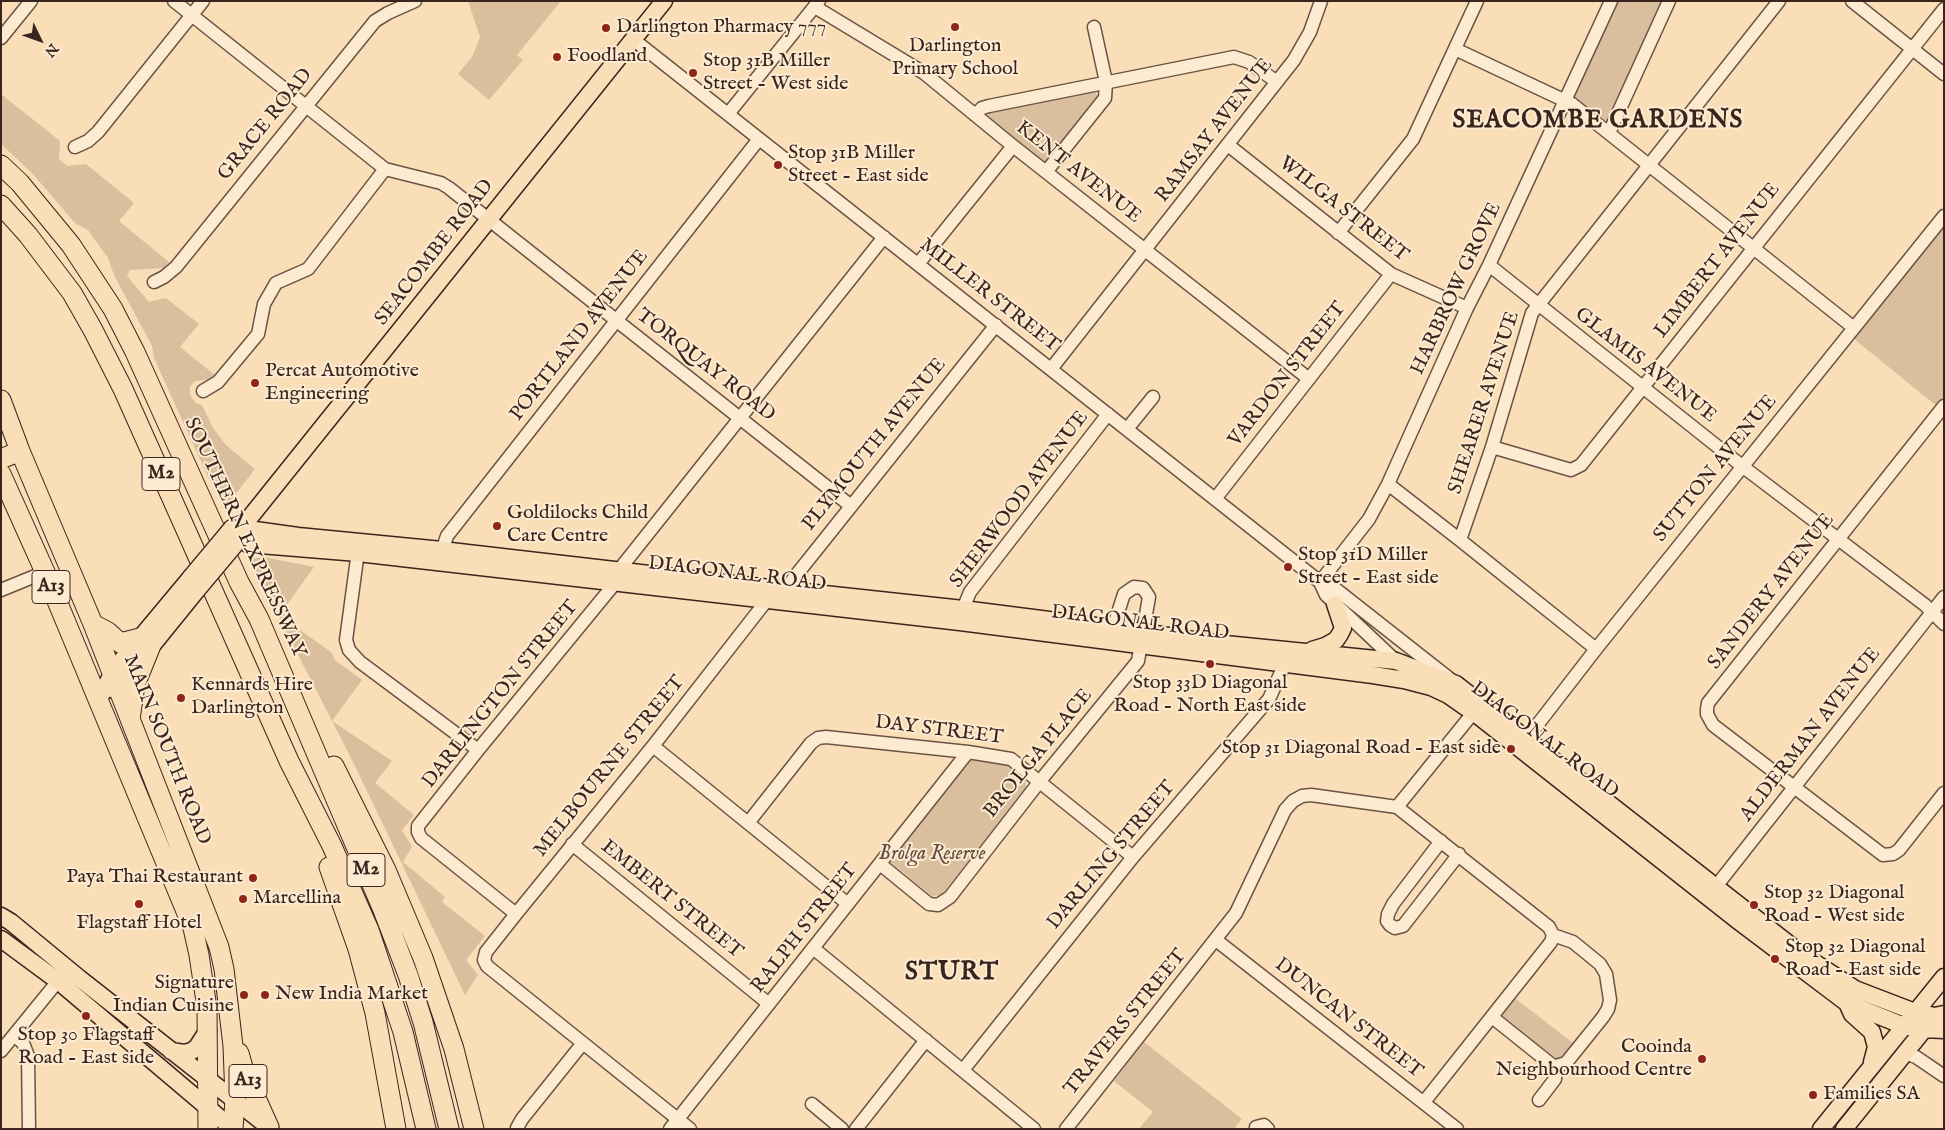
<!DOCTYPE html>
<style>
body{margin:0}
#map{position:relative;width:1945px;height:1130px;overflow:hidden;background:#fadeb8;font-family:"IM FELL English",serif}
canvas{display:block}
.frame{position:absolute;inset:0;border:2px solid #3a251e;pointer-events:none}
.north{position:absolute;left:15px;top:15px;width:50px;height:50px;-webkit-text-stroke:4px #fcead1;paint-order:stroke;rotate:132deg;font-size:14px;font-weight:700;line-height:20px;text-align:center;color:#3a251e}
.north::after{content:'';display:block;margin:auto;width:18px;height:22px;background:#3a251e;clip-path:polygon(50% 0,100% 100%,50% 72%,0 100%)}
</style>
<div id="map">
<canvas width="1945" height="1130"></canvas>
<div class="frame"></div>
<div class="north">N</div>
</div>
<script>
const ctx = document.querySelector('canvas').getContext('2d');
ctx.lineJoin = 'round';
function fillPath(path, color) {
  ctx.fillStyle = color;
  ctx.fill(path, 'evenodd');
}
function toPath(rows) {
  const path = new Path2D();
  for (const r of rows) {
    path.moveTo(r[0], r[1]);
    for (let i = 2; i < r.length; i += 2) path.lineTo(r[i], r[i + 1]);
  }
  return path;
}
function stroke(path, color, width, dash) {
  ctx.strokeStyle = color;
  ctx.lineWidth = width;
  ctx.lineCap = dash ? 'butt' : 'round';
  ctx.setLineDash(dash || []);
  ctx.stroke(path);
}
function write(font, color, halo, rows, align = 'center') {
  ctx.font = font + ' "IM FELL English",serif';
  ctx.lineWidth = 4;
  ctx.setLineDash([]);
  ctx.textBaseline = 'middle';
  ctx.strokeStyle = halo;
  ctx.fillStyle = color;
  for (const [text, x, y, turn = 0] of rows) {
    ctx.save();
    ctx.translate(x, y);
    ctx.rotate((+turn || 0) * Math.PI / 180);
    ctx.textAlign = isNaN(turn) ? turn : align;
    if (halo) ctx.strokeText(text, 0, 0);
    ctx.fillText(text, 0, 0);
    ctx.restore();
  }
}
const green = toPath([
 [468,1,561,1,517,55,523,60,489,100,458,74,472,57,480,37],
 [1615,1,1666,1,1608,130,1569,100],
 [1094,90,1099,98,1047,162,1043,162,989,120,988,116,989,112],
 [1,94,60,141,59,159,67,166,86,164,134,203,119,221,169,262,164,268,130,270,127,276,149,302,166,298,199,324,180,347,215,375,211,379,195,381,190,387,190,395,196,403,202,405,213,428,226,445,255,469,225,508,208,477,154,358,152,346,114,275,108,258,88,230,75,223,32,173,1,144],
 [1944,225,1944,403,1939,408,1853,338],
 [264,557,314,567,286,606,293,625,331,652,335,660,362,680,332,721,392,761,375,783,414,815,402,830,412,847,403,862,445,897,442,902,485,936,466,960,478,975,465,995,353,762,249,559],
 [973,758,1007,763,1025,778,1026,787,942,895,932,896,889,861,968,760],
 [1511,995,1577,1046,1557,1064,1494,1017],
 [1144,1042,1242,1119,1234,1129,1139,1129,1153,1112,1114,1081]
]);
const minor = toPath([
 [174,1,385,169,441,183,449,188,851,506],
 [1852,1,1944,74],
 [815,7,924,73,1013,146,1309,379],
 [1,38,31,1],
 [634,40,1320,582,1333,587,1450,679],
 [1455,49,1572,104,1854,328],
 [728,114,819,1],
 [975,115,982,108,989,106,1234,57,1249,62,1277,82],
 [1609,133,1669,1],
 [1228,145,1391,274,1467,308],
 [75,147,88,141,98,132,203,1],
 [1046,172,1105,98,1106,82,1094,27],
 [1338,233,1413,139,1477,1],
 [918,264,1013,146],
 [1489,265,1742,466,1925,605,1944,624],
 [154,282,164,277,176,267,375,21,388,13,415,1],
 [1051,369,1294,60,1310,32,1321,1],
 [203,391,218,382,258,334,264,304,276,283,308,269,385,169],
 [1944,406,1708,703,1707,709,1707,714,1713,725,1883,855,1893,854,1899,850,1944,793],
 [1127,429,1153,397],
 [1492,447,1571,470,1581,465,1944,9],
 [1388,484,1460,540,1596,649],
 [1215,499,1391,274],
 [1460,540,1492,447,1532,313,1779,1],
 [359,544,346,640,349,650,360,662,478,750],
 [440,557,447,536,759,139],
 [619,570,884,237],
 [1320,582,1369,519,1388,484,1467,308,1489,265,1611,1],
 [1320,582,1326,595,1396,661],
 [1,590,45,572],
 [787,590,793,579,996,325],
 [963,609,970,592,1108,414],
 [653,746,848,904],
 [1521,746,1596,649,1944,216],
 [1397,807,1549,927,1553,935],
 [748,823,811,743,818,738,826,737,968,752,1011,759,1133,857],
 [1441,841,1393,904,1388,914,1387,921,1390,925,1395,928,1403,926,1459,854],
 [572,844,769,1004],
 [880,864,929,904,938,905,950,897,1040,781,1138,661,1149,597,1143,588,1134,587,1124,594,1113,628],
 [1710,894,1944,597],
 [516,914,421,838,418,832,418,826,478,750,616,582],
 [1216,940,1457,1129],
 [813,948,1034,1129],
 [1492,1017,1552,1065,1556,1066,1566,1063,1603,1017,1608,1009,1610,1000,1606,974,1600,964,1573,942,1553,935],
 [14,1035,23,1043,28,1056,29,1129],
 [1,1051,58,981],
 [1904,1053,1916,1057,1944,1076],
 [963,1070,1133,857,1269,699,1282,670,1282,664],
 [1539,1100,1555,1079,1556,1066],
 [1424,1102,1551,942,1553,935],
 [812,1104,842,1129],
 [1256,1127,1264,1125,1268,1129],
 [517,1128,522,1119,583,1043],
 [670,1129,968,752],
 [690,1129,487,966,484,960,486,952,516,914,653,746,767,600],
 [856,1129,926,1040],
 [1066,1129,1236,913,1285,810,1293,801,1302,796,1311,795,1397,807,1473,713]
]);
const major = toPath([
 [232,528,239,531,255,530,298,536,442,550,787,590,963,609,1143,632,1205,642,1396,661,1456,684,1803,955,1855,989,1915,1012,1935,1016,1944,1014],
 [239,531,248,544,358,553,960,622,1373,675,1404,680,1431,687,1448,695,1481,718,1737,920,1847,1003,1904,1026,1923,1029,1944,1030],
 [238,537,239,531,664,1],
 [1312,650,1325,646,1336,640,1340,634,1343,628,1335,604],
 [111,689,150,648,197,590],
 [98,701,112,674,121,661,191,577],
 [1,916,11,922,79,978,270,1128],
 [1,939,58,981,233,1129],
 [1847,1003,1852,1014,1872,1032,1876,1047,1872,1062],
 [171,1051,184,1053,192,1051,197,1047,208,1030],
 [1821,1129,1944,977],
 [1844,1129,1930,1022]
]);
const highway = toPath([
 [1,165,20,183,71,245,113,309,135,352,239,582,259,619,383,910,408,975,423,1022,449,1129],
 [1,205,28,235,72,293,93,330,123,389,289,761,332,846,369,930,403,1032,426,1129],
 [1,400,20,451,93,624,219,947,224,969,233,1046,235,1099,233,1129],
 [1,459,20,451],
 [1,474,45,572,193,928,199,955,207,1008,208,1129],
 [93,624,108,632,120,643,140,638],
 [130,719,135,685,150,648],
 [334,766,386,870,423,958,454,1049,474,1129],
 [329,867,358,949,375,1013,396,1129],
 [239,1053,244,1071,269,1127]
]);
const majorBridge = toPath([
 [191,577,232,528],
 [197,590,238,541]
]);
const markers = [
 [955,27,5,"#8f2418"],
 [606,28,5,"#8f2418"],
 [557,57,5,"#8f2418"],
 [693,73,5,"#8f2418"],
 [778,165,5,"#8f2418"],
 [255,383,5,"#8f2418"],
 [497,526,5,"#8f2418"],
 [1288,567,5,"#8f2418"],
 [1210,664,5,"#8f2418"],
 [181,698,5,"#8f2418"],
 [1511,749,5,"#8f2418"],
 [253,878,5,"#8f2418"],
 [243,899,5,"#8f2418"],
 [139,904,5,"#8f2418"],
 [1754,905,5,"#8f2418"],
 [1775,959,5,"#8f2418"],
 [244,995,5,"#8f2418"],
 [265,995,5,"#8f2418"],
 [86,1016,5,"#8f2418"],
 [1702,1059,5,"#8f2418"],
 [1813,1095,5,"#8f2418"]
];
const shields = [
 [161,474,38],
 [51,587,38],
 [366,870,38],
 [248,1081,38]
];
const shieldNames = [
 ["M2",161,474],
 ["A13",51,587],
 ["M2",366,870],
 ["A13",248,1081]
];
const poiNames = [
 ["Darlington Pharmacy 777",616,28],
 ["Darlington",955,47,"center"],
 ["Primary School",955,70,"center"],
 ["Foodland",567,57],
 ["Stop 31B Miller",703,62],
 ["Street - West side",703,85],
 ["Stop 31B Miller",788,154],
 ["Street - East side",788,177],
 ["Percat Automotive",265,372],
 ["Engineering",265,395],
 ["Goldilocks Child",507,514],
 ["Care Centre",507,537],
 ["Stop 31D Miller",1298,556],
 ["Street - East side",1298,579],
 ["Stop 33D Diagonal",1210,684,"center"],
 ["Road - North East side",1210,707,"center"],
 ["Kennards Hire",191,686],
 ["Darlington",191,709],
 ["Stop 31 Diagonal Road - East side",1501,749,"right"],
 ["Paya Thai Restaurant",243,878,"right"],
 ["Stop 32 Diagonal",1764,894],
 ["Road - West side",1764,917],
 ["Marcellina",253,899],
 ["Flagstaff Hotel",139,924,"center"],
 ["Stop 32 Diagonal",1785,948],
 ["Road - East side",1785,971],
 ["Signature",234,984,"right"],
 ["Indian Cuisine",234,1007,"right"],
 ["New India Market",275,995],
 ["Stop 30 Flagstaff",86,1036,"center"],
 ["Road - East side",86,1059,"center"],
 ["Cooinda",1692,1048,"right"],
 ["Neighbourhood Centre",1692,1071,"right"],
 ["Families SA",1823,1095]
];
const streetNames = [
 ["GRACE ROAD",266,125,-51],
 ["RAMSAY AVENUE",1215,131,-52],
 ["KENT AVENUE",1078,173,38],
 ["WILGA STREET",1343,210,38],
 ["SEACOMBE ROAD",435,253,-52],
 ["LIMBERT AVENUE",1718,261,-52],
 ["HARBROW GROVE",1457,289,-65],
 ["MILLER STREET",989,296,38],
 ["PORTLAND AVENUE",580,336,-52],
 ["TORQUAY ROAD",705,366,38],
 ["GLAMIS AVENUE",1645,366,38],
 ["VARDON STREET",1288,375,-52],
 ["SHEARER AVENUE",1485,403,-72],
 ["PLYMOUTH AVENUE",875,445,-51],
 ["SUTTON AVENUE",1716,469,-51],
 ["SHERWOOD AVENUE",1020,500,-53],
 ["SOUTHERN EXPRESSWAY",244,538,65],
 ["DIAGONAL ROAD",737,575,7],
 ["SANDERY AVENUE",1772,592,-52],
 ["DIAGONAL ROAD",1140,624,7],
 ["DARLINGTON STREET",501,695,-51],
 ["DAY STREET",939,731,7],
 ["ALDERMAN AVENUE",1811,735,-52],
 ["DIAGONAL ROAD",1544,741,37],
 ["MAIN SOUTH ROAD",166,750,68],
 ["BROLGA PLACE",1039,754,-51],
 ["MELBOURNE STREET",610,767,-51],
 ["DARLING STREET",1112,856,-50],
 ["EMBERT STREET",671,900,39],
 ["RALPH STREET",805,929,-52],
 ["DUNCAN STREET",1348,1019,38],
 ["TRAVERS STREET",1126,1023,-51]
];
const parkNames = [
 ["Brolga Reserve",932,855]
];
const districtNames = [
 ["SEACOMBE GARDENS",1598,122],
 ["STURT",952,974]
];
fillPath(green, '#d9bf9e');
stroke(minor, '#6a5344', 15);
stroke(major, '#3a251e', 19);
stroke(highway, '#3a251e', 21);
stroke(minor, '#fcead1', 12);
stroke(major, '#fadeb8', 16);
stroke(highway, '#fadeb8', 19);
stroke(majorBridge, '#3a251e', 19, []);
stroke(majorBridge, '#fadeb8', 16);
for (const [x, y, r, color] of markers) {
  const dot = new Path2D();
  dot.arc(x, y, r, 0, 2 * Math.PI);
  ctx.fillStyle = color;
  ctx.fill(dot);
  stroke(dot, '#fcead1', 2);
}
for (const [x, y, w] of shields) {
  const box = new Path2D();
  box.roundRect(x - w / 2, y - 16.5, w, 33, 4);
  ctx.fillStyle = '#fcead1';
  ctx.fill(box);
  stroke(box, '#3a251e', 1);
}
write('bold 19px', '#3a251e', null, shieldNames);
write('20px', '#3a251e', '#fcead1', poiNames, 'left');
write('20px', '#3a251e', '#fcead1', streetNames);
write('italic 20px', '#624c3e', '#fcead1', parkNames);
ctx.letterSpacing = '1px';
write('bold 25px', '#3a251e', '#fcead1', districtNames);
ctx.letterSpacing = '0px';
</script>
